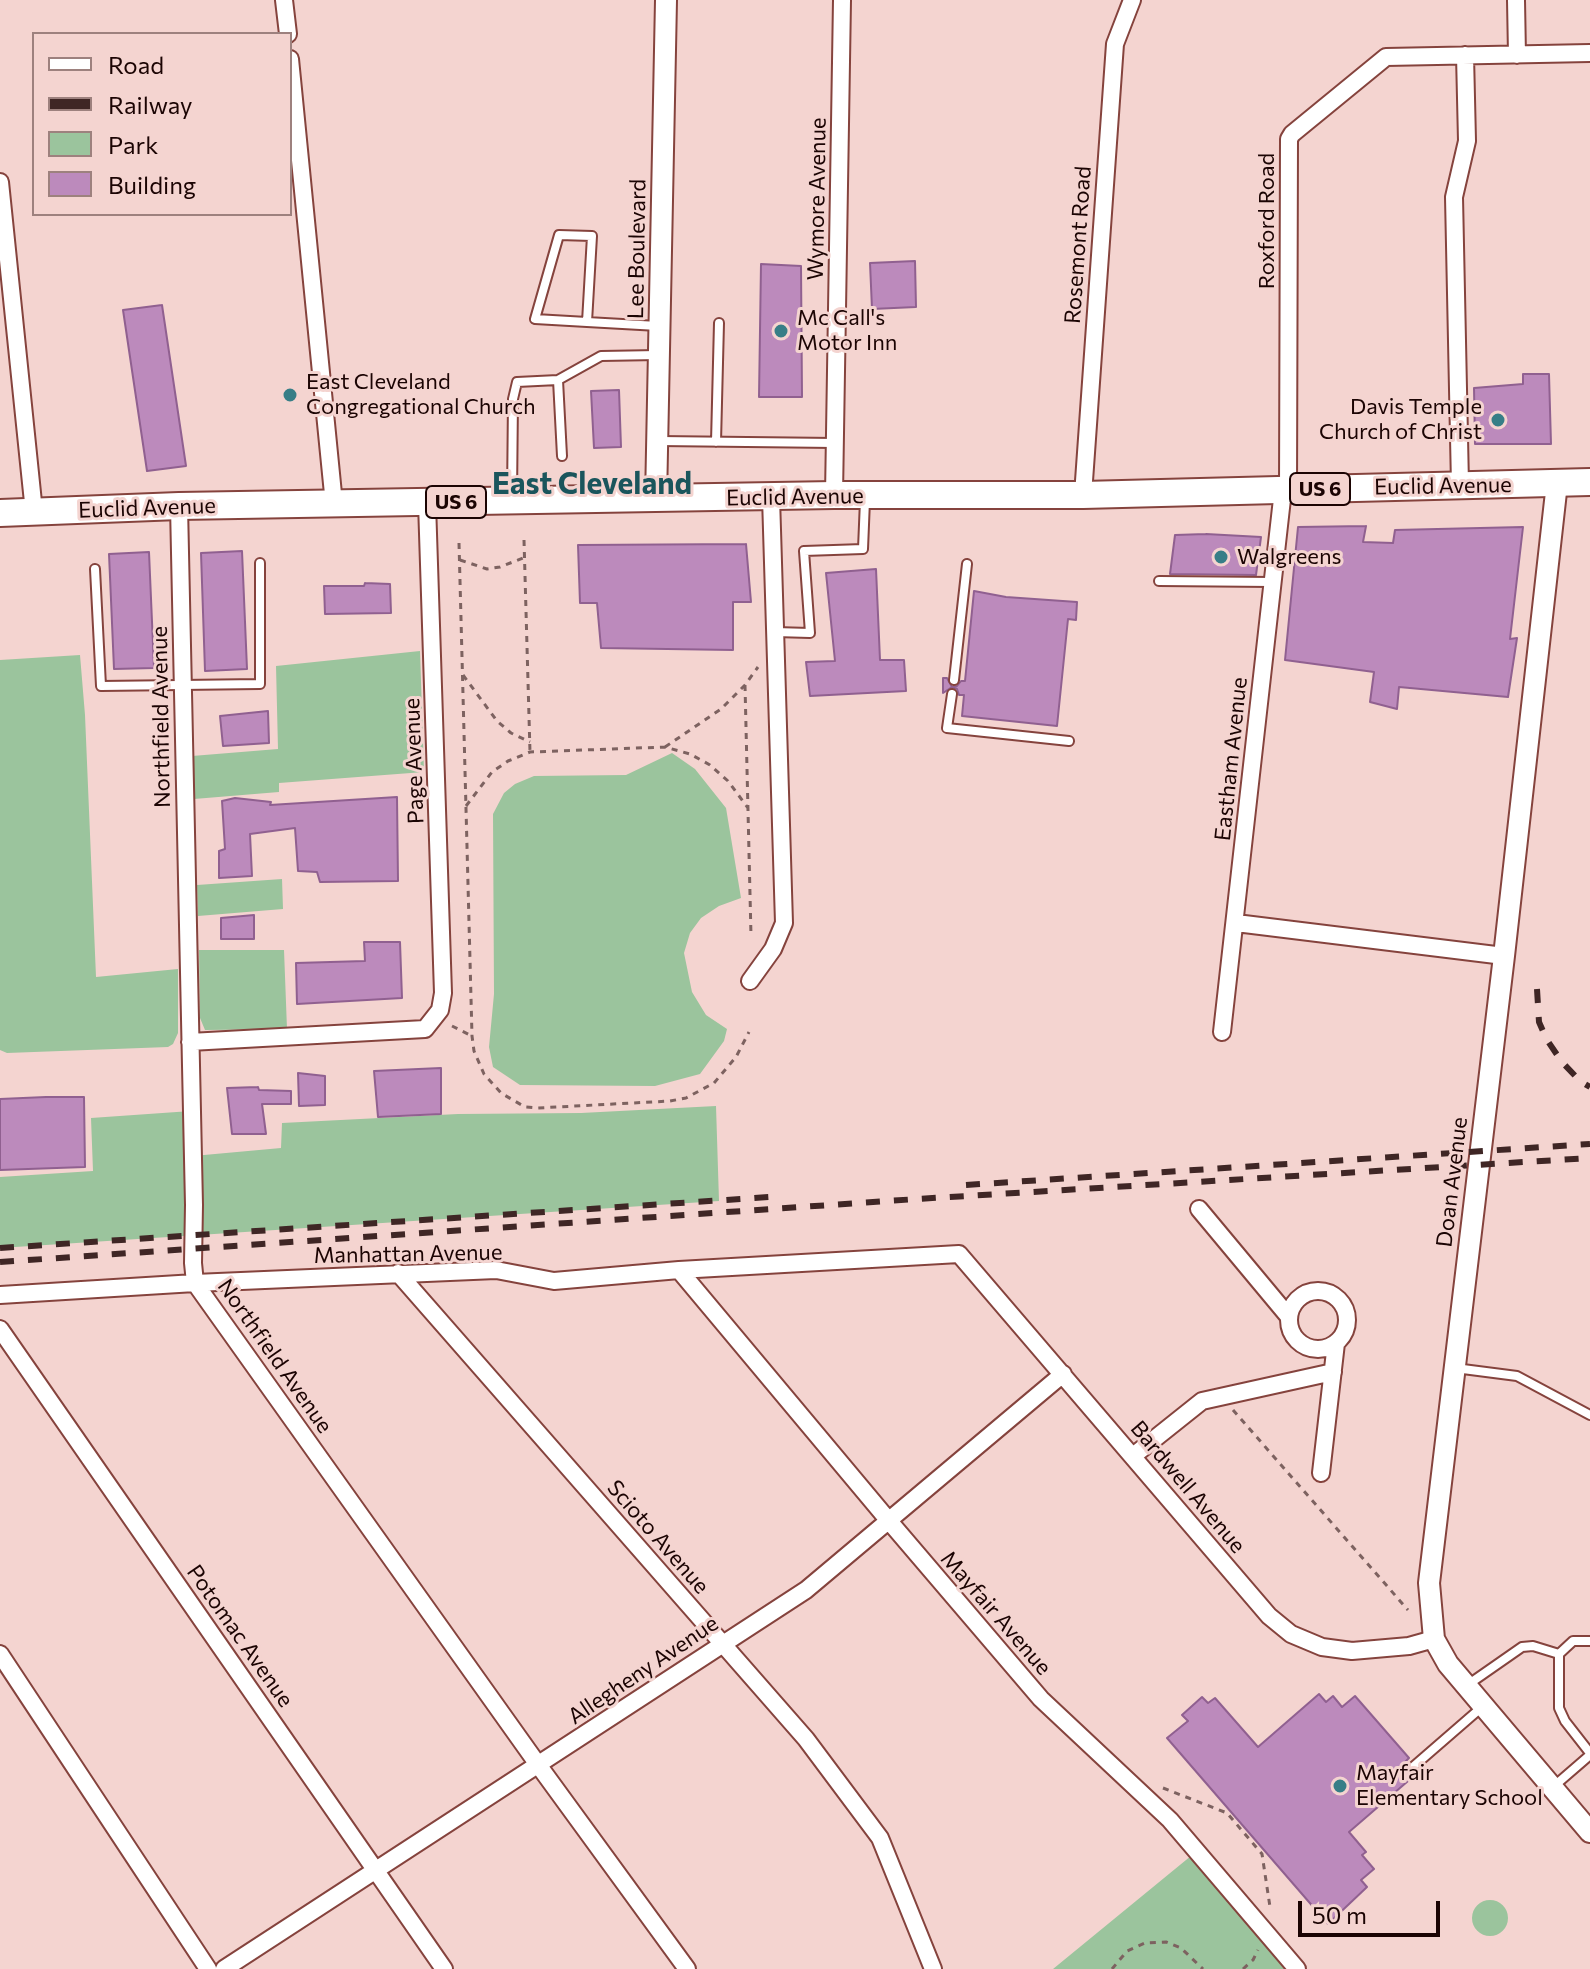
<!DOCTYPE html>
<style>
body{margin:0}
#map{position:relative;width:1590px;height:1969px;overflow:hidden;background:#f4d4d0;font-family:Commissioner,sans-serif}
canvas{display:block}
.legend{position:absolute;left:32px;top:32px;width:260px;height:184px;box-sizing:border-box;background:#f4d4d0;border:2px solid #9d817e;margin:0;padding:10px 14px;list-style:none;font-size:24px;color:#1b0403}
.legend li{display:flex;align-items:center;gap:16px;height:40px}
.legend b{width:40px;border:2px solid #9d817e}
.scale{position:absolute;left:1298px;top:1901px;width:142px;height:36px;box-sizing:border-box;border:4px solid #1b0403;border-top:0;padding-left:10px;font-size:24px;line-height:28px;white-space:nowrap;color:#1b0403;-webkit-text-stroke:6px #f4d4d0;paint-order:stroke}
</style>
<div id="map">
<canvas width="1590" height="1969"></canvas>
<ul class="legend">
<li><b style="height:10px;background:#fff"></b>Road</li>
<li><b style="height:10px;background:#3f2625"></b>Railway</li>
<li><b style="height:22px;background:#9bc49d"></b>Park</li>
<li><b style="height:22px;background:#bc8abc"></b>Building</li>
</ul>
<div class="scale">50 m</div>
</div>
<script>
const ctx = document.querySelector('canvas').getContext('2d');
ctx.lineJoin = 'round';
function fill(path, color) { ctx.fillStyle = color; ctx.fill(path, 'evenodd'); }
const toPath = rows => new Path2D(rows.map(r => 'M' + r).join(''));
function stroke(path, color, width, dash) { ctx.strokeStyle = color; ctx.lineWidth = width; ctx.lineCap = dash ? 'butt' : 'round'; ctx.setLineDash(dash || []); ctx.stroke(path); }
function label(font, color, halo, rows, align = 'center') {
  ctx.font = font + ' Commissioner,sans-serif'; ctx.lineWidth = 6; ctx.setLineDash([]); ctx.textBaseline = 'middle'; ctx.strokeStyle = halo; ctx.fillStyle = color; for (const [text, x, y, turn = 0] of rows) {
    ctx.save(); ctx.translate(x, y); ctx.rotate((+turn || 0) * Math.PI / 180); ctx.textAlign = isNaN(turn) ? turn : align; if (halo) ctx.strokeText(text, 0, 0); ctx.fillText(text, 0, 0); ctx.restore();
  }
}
fill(toPath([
 [420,651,424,772,279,783,279,792,194,799,192,756,278,749,276,666],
 [80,655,85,715,96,977,178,969,178,1033,173,1044,168,1047,7,1053,0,1050,0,660],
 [672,753,695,769,726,808,741,898,719,906,701,918,690,933,684,953,692,992,706,1015,727,1029,724,1041,700,1074,655,1086,520,1085,493,1067,489,1047,494,994,493,814,504,793,515,784,534,776,626,775],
 [282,879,283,909,198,916,197,885],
 [199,950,284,950,287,1029,205,1030,200,1018],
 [716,1106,719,1201,0,1248,0,1177,93,1171,91,1118,191,1111,193,1156,281,1148,282,1123,458,1114,581,1113],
 [1197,1851,1297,1969,1053,1969],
 '1472 1918a18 18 0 1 1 36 0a18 18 0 1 1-36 0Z'
]), '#9bc49d');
const building = toPath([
 [915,261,916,307,872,309,870,263,915,261],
 [761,264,801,266,802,397,759,397,761,264],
 [162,305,186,466,147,471,123,310,162,305],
 [1523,374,1549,374,1551,444,1475,444,1474,388,1523,384,1523,374],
 [619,390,621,447,594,448,591,391,619,390],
 [1366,526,1363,542,1393,543,1395,530,1523,527,1510,639,1517,638,1508,697,1399,687,1397,709,1370,702,1374,672,1285,660,1298,527,1366,526],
 [1206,534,1261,537,1256,575,1170,574,1175,535,1206,534],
 [746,544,751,602,733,602,733,650,601,648,597,603,580,603,578,545,746,544],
 [242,551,247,669,205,671,201,553,242,551],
 [149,552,154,668,114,669,109,554,149,552],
 [876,569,880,660,904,660,906,691,810,696,806,662,835,661,826,573,876,569],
 [365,583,390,584,391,613,325,614,324,586,364,586,365,583],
 [974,591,1006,597,1077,602,1076,620,1068,619,1057,726,962,716,964,695,959,695,957,689,952,687,943,693,943,678,947,678,952,687,957,686,961,681,965,681,974,591],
 [268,711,269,743,223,746,220,716,268,711],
 [397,797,398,881,320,882,317,872,298,871,295,828,250,834,252,876,219,878,219,851,225,849,222,801,235,798,271,802,270,805,397,797],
 [254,915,254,939,221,939,221,918,254,915],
 [364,942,400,942,402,998,297,1004,296,963,365,961,364,942],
 [441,1068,441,1114,378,1117,374,1071,441,1068],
 [298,1073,325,1076,325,1105,299,1106,298,1073],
 [258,1087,259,1090,291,1091,291,1104,262,1104,266,1134,232,1134,227,1088,258,1087],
 [46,1097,84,1097,85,1167,0,1170,0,1099,46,1097],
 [1319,1694,1326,1702,1333,1696,1342,1707,1355,1696,1409,1758,1404,1763,1415,1775,1349,1832,1366,1852,1362,1855,1374,1869,1361,1880,1367,1887,1328,1924,1167,1738,1188,1721,1182,1715,1202,1697,1208,1703,1215,1698,1258,1747,1319,1694]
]);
fill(building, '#bc8abc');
stroke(building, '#906090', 2);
const service = toPath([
 [587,322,592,236,559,235,535,319,587,322,658,326],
 [558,380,562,456],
 [659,441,835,443],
 [716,442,719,323],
 [512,497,513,399,517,382,558,380,601,356,658,355],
 [95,569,101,686,260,684,260,563],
 [1159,581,1272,582],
 [775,632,810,633,804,551,863,549,865,500],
 [954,680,967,564],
 [952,694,947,728,1069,741],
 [1455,1368,1517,1376,1590,1415],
 [1590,1641,1573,1641,1559,1654,1559,1708,1565,1721,1590,1753],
 [1466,1686,1522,1647,1533,1646,1559,1654],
 [1414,1766,1482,1707],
 [1553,1787,1590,1755]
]);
const minor = toPath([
 [284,0,288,34],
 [1516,0,1517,55],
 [290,59,334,504],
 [0,182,34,512],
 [1460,485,1454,197,1467,141,1465,55],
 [1288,490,1289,139,1292,134,1386,57,1590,53],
 [834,495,842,0],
 [1083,495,1115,44,1132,0],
 [179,506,194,1205,193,1263,195,1283,539,1766,687,1969],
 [1236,923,1504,956],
 [750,981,773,949,784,923,771,497],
 [1222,1032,1283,490],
 [190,1042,425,1029,440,1010,443,993,427,503],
 [1199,1209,1289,1317],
 [679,1270,889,1521,1041,1699,1170,1820,1297,1969],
 [398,1273,806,1739,880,1838,933,1969],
 '1289 1320a29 29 0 1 1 58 0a29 29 0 1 1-58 0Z',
 [0,1295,195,1283,496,1270,554,1281,679,1270,959,1254,1269,1616,1291,1634,1322,1647,1352,1651,1409,1646,1434,1639],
 [0,1329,444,1969],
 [1133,1456,1202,1401,1333,1372],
 [1321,1473,1336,1343],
 [0,1654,208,1969],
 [224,1969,806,1590,1063,1374]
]);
const tertiary = toPath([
 [1557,483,1504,956,1429,1583,1434,1639,1448,1664,1590,1832],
 [656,500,666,0]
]);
const primary = toPath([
 [0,513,179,506,834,495,1083,495,1590,482]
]);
stroke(service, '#85433d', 12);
stroke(minor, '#85433d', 20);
stroke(tertiary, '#85433d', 24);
stroke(primary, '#85433d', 30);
stroke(toPath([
 [524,540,530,752],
 [459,543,472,1036,474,1051,484,1074,501,1093,525,1107,538,1108,670,1101,686,1098,714,1083,736,1057,749,1032],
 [460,560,487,569,500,567,523,558],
 [463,675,497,721,511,733,530,742],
 [745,685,751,936],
 [665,747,721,709,745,685,758,667],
 [466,806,492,772,508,761,530,752,665,747,690,754,710,765,728,781,748,808],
 [452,1026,472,1036],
 [1233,1410,1408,1610],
 [1163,1788,1227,1813,1262,1854,1270,1907],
 [1112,1969,1127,1951,1145,1943,1166,1942,1181,1948,1203,1969],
 [1243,1969,1253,1960,1258,1950]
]), '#7d6260', 3, [6, 6]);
stroke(service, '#fff', 8);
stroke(minor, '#fff', 16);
stroke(tertiary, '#fff', 20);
stroke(primary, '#fff', 26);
stroke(toPath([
 [1537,989,1539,1022,1547,1040,1562,1062,1580,1081,1590,1087],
 [966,1185,1590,1144],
 [0,1248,770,1197],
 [0,1262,917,1199,1590,1158]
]), '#3f2625', 6, [14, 14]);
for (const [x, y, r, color] of [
 [781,331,8,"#377e87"],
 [290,395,8,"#377e87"],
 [1498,420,8,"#377e87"],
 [1221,557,8,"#377e87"],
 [1340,1786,8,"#377e87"]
]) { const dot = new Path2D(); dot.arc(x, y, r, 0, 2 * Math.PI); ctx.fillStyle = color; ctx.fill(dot); stroke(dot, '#f4d4d0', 3); }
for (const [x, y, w] of [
 [1320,489,60],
 [456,502,60]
]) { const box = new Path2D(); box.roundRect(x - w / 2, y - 16, w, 32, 6); ctx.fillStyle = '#f4d4d0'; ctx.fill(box); stroke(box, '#1b0403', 2); }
label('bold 20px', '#1b0403', null, [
 ["US 6",1320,489],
 ["US 6",456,502]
]);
label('22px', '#1b0403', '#f4d4d0', [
 ["Wymore Avenue",817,199,-89],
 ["Roxford Road",1267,221,-90],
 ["Rosemont Road",1078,245,-86],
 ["Lee Boulevard",637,249,-89],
 ["Euclid Avenue",1443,486,-1],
 ["Euclid Avenue",795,497,-1],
 ["Euclid Avenue",147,508,-2],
 ["Northfield Avenue",161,717,-91],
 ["Eastham Avenue",1231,759,-84],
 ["Page Avenue",414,761,-92],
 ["Doan Avenue",1452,1182,-83],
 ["Manhattan Avenue",408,1254,-1],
 ["Northfield Avenue",275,1356,55],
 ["Bardwell Avenue",1188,1487,50],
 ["Scioto Avenue",658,1537,49],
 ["Mayfair Avenue",996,1613,49],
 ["Potomac Avenue",240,1636,55],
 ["Allegheny Avenue",643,1670,-34]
]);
label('22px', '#1b0403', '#f4d4d0', [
 ["Mc Call's",797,318],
 ["Motor Inn",797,343],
 ["East Cleveland",306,382],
 ["Congregational Church",306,407],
 ["Davis Temple",1482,407,"right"],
 ["Church of Christ",1482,432,"right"],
 ["Walgreens",1237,557],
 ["Mayfair",1356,1773],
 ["Elementary School",1356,1798]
], 'left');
label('bold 30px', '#1a555c', '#f4d4d0', [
 ["East Cleveland",592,484]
]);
</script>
